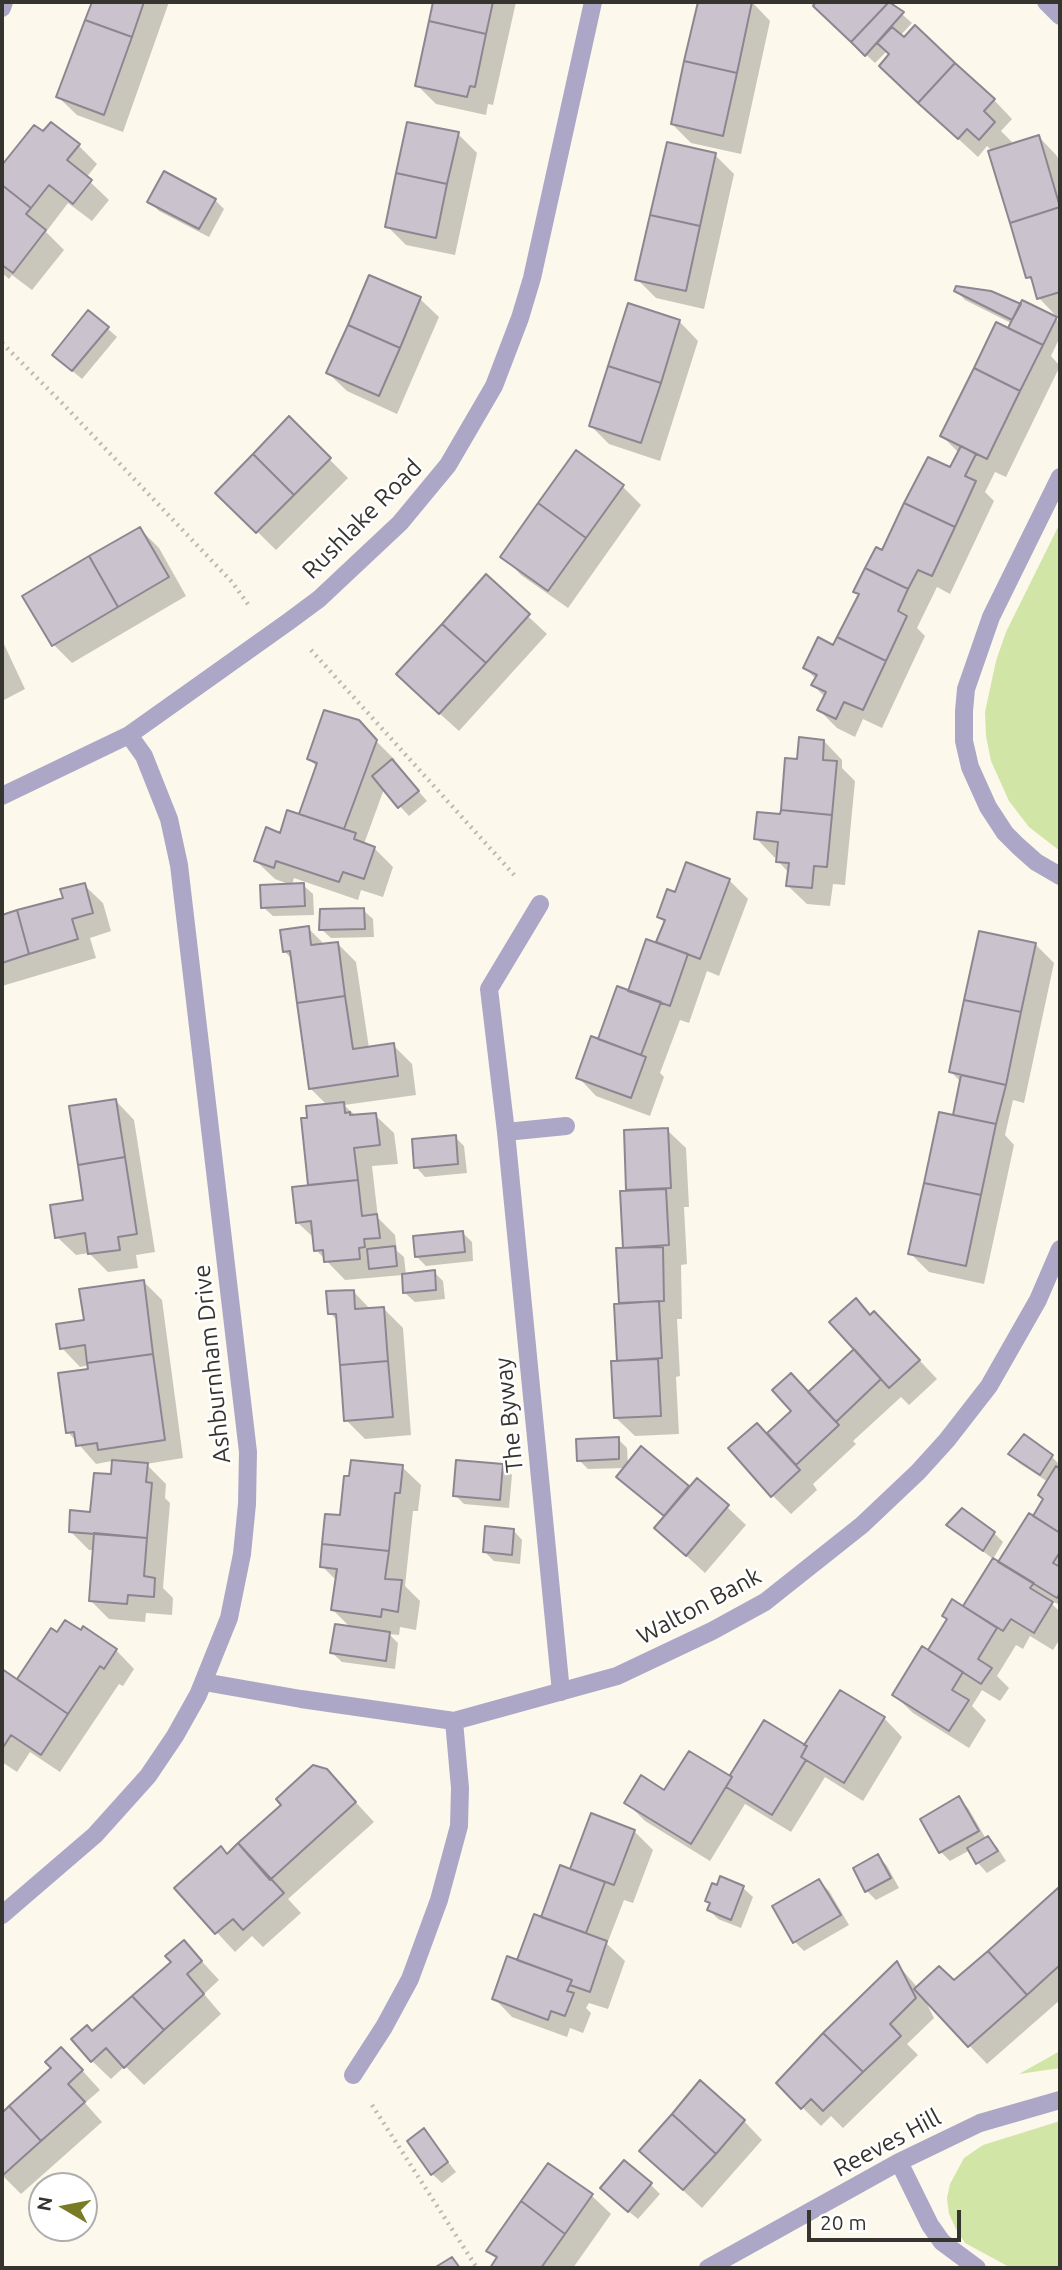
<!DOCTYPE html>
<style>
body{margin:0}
#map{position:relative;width:1062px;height:2270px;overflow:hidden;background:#fcf8ec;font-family:Ubuntu,sans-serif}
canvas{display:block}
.frame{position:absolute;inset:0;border:4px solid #35342f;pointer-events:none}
.north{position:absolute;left:28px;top:2172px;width:70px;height:70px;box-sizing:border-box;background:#fff;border:2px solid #aeaeac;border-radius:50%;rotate:280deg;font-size:19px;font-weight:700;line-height:28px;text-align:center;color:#35342f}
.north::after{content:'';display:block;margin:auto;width:24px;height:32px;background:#7a7c25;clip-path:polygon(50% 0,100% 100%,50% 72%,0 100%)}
.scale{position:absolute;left:807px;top:2210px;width:154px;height:32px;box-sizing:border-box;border:4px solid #35342f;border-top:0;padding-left:9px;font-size:21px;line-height:24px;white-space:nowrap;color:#35342f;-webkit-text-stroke:5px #fff;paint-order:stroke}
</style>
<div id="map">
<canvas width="1062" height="2270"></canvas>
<div class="frame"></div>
<div class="north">N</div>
<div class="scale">20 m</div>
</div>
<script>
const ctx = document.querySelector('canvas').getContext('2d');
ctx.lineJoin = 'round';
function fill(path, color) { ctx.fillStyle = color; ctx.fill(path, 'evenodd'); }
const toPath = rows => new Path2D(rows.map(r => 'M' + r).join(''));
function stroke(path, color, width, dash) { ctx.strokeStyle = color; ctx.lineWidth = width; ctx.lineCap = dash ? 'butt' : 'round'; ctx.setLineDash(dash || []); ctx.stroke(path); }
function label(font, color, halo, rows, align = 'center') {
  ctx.font = font + ' Ubuntu,sans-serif'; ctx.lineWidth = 5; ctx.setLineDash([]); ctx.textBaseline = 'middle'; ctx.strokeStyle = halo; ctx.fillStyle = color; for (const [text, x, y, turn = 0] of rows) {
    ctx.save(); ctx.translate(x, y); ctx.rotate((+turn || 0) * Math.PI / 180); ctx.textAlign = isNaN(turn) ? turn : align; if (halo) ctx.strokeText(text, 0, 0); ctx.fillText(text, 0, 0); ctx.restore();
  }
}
fill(toPath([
 [1060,523,1060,851,1029,827,1009,801,991,761,986,736,985,712,996,661,1006,632],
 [1060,2051,1060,2068,1019,2074],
 [1060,2121,1060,2268,1011,2268,965,2243,956,2229,949,2214,947,2198,950,2184,964,2158,983,2145]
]), '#d1e5a7');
fill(toPath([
 [93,2,169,2,123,132,77,115,58,97],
 [435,2,516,2,493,105,488,104,486,115,436,104,417,85],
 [700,2,752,2,770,21,741,154,691,143,672,124],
 [809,2,888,2,912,23,900,36,994,100,1012,119,1001,131,1012,142,1008,146,1039,137,1057,156,1060,165,1060,316,1057,317,1039,298,1035,284,1028,277,992,151,987,146,978,157,900,85,891,55,887,51,875,63],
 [34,127,43,134,79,146,97,164,86,178,109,200,92,221,68,203,46,232,64,250,32,290,12,275,9,279,2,273,2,168],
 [458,134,477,153,455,255,406,245,387,226],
 [715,155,734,174,704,309,656,298,637,279],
 [215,200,224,209,209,237,159,211,149,201],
 [370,278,420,299,439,317,397,414,347,391,328,373],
 [956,290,1056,319,1060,323,1060,337,1051,356,1060,366,1006,477,995,472,985,492,994,501,950,594,937,587,917,628,925,636,882,728,863,719,855,737,837,728,819,710,825,697,813,685,816,679,805,668,834,647,860,596,855,591,883,552,951,469,959,453,942,436,1016,334,1013,324,965,300],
 [629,306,680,322,698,341,660,461,609,444,591,426],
 [107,328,117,337,82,379,64,364],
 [289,419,348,478,276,550,218,493],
 [622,486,641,505,568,608,521,575,503,556],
 [140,529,159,548,186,596,72,663,54,645],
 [486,577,547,634,459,731,417,693],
 [2,640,25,689,2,701],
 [373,738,395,760,394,763,427,801,409,816,384,789,364,844,374,848,393,867,383,897,361,890,358,900,294,878,292,885,303,885,313,894,314,915,273,916,263,907,291,885,275,879,256,861,300,816,317,767,309,759],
 [824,741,842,760,842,768,855,781,845,885,833,884,830,906,807,904,788,886,789,873,778,861,778,858,774,857,756,838,781,816,798,761],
 [729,880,748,899,719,976,707,971,689,1023,680,1020,660,1073,664,1077,650,1116,596,1096,578,1077,657,944,665,923,659,917,676,894],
 [84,885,103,903,111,931,90,938,96,958,2,986,2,917,65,899],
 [363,910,373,919,374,937,331,938,321,929],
 [308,928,325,945,338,944,356,962,369,1048,393,1045,412,1064,416,1095,344,1105,356,1116,375,1115,394,1133,398,1164,372,1166,378,1218,395,1235,397,1251,404,1257,406,1275,434,1272,443,1281,445,1299,415,1302,405,1293,403,1275,345,1280,316,1250,315,1239,297,1222,310,1187,303,1120,309,1119,327,1105,310,1088,293,960,285,952],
 [1035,944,1054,963,1024,1103,1013,1100,1005,1135,1014,1145,984,1284,929,1272,910,1253,955,1117,962,1083,951,1072],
 [116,1101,134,1120,155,1252,136,1255,138,1268,108,1272,89,1253,76,1255,57,1237,85,1201],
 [667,1130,686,1148,689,1207,684,1207,687,1264,681,1265,682,1319,677,1319,680,1376,676,1377,679,1434,635,1436,616,1418,620,1305,618,1250,625,1249,628,1192,626,1132],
 [455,1137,464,1146,467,1173,425,1177,416,1167],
 [463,1233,472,1242,473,1261,426,1266,417,1257],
 [143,1281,162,1300,183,1458,146,1464,166,1484,165,1498,170,1503,163,1588,173,1598,172,1615,146,1613,145,1622,109,1619,90,1600,95,1550,89,1550,70,1531,92,1514,113,1476,112,1461,96,1464,68,1432,90,1370,89,1365,80,1367,62,1348,86,1321],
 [353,1291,371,1310,384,1309,403,1328,411,1435,365,1439,346,1420,339,1322,330,1313],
 [856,1301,871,1316,893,1332,937,1379,909,1405,901,1397,853,1441,856,1444,813,1484,817,1490,791,1514,772,1495,767,1435,856,1349],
 [618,1439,627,1448,628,1465,641,1449,689,1489,727,1507,746,1525,705,1573,656,1528,665,1518,618,1476,625,1468,588,1469,579,1460],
 [1010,1454,1052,1457,1060,1465,1058,1470,1060,1471,1060,1605,1047,1599,1060,1612,1060,1639,1053,1650,1030,1636,1023,1649,1016,1645,997,1676,1009,1688,1000,1701,982,1690,972,1706,986,1720,969,1748,913,1713,894,1695,963,1608,993,1560,999,1564,1045,1500,1048,1482,1019,1463],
 [502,1466,512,1475,509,1508,464,1504,455,1495],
 [402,1467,421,1485,418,1511,413,1511,405,1586,420,1601,416,1630,400,1627,399,1635,389,1634,398,1643,395,1669,342,1662,332,1653,351,1628,333,1610,337,1581,322,1566,342,1517],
 [949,1525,994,1533,1003,1542,993,1559],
 [513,1530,522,1540,520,1564,494,1561,485,1552],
 [51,1631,116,1650,134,1669,123,1686,119,1684,60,1772,30,1752,17,1772,2,1762,2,1671,17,1682],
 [884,1718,902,1737,863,1801,825,1777,791,1832,745,1804,710,1861,645,1821,626,1802,730,1777,765,1722,805,1747],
 [326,1770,374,1822,288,1899,301,1913,263,1947,252,1936,235,1952,176,1888,228,1855],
 [958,1798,968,1808,986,1839,988,1838,997,1847,1006,1861,987,1873,978,1863,970,1850,950,1861,941,1852],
 [634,1831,653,1850,633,1903,624,1900,607,1944,625,1961,608,2009,589,2003,586,2008,591,2013,583,2033,570,2028,567,2037,512,2017,494,1998,571,1871],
 [878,1856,887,1866,899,1888,876,1900,867,1891],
 [819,1881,829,1891,849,1925,804,1951,795,1942],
 [743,1888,753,1897,741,1928,718,1919,709,1910,711,1905,707,1900],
 [1058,1891,1060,1893,1060,2000,987,2064,924,1998,934,2018,907,2044,918,2055,843,2128,831,2116,821,2126,778,2083,897,1964,918,1988,954,1982],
 [184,1942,219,1980,204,1994,221,2014,144,2085,125,2066,111,2079,92,2061,92,2033,173,1962],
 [80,2068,100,2090,85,2103,102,2122,21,2194,2,2175,2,2115,53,2069],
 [744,2121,762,2140,702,2208,660,2169],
 [424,2131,456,2172,442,2183,432,2174],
 [548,2166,592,2196,611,2214,573,2268,492,2268,498,2259,489,2250],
 [651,2185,660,2194,638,2219,611,2197]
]), '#0003');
const building = toPath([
 [92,2,144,2,132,37,85,20,92,2],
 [433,2,493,2,486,34,429,21,433,2],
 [698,2,752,2,737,73,684,61,698,2],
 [816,2,889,2,851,42,813,6,816,2],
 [889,2,904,12,865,56,851,42,889,2],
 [85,20,132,37,104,115,56,97,85,20],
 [429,21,486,34,475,87,470,86,467,97,415,86,429,21],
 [915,25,955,63,918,103,879,66,889,54,877,43,892,27,904,37,915,25],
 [684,61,737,73,723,136,671,124,684,61],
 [955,63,995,99,984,111,995,122,979,140,967,129,958,139,918,103,955,63],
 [51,122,80,144,67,160,92,180,73,204,49,185,31,208,2,185,2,165,34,125,43,131,51,122],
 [407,122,459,132,447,184,396,173,407,122],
 [1039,135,1060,207,1010,223,988,151,1039,135],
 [667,142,716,153,700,226,650,215,667,142],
 [164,171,216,199,199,229,147,202,164,171],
 [396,173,447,184,436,238,385,227,396,173],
 [2,185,31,208,26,214,46,230,13,273,2,265,2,185],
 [1060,207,1060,292,1037,299,1031,277,1026,278,1010,223,1060,207],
 [650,215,700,226,686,291,635,280,650,215],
 [369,275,421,297,400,348,348,325,369,275],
 [956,286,991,291,1021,304,1012,320,954,291,956,286],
 [1022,300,1057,317,1043,345,1008,328,1022,300],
 [628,303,680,320,661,383,608,366,628,303],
 [88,310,109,327,72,371,52,355,88,310],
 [996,322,1043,345,1020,391,974,368,996,322],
 [348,325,400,348,379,396,326,373,348,325],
 [608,366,661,383,641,443,589,426,608,366],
 [974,368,1020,391,987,459,940,436,974,368],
 [289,416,331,458,294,495,253,454,289,416],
 [961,446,976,454,965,476,976,481,955,527,904,503,928,457,950,467,961,446],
 [576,450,624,485,586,538,538,503,576,450],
 [253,454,294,495,256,533,215,493,253,454],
 [538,503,586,538,548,591,500,557,538,503],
 [904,503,955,527,932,576,918,570,908,589,865,568,876,547,882,550,904,503],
 [140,527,169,577,118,607,89,556,140,527],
 [89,556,118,607,52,646,22,596,89,556],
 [865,568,908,589,898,611,907,616,886,661,837,637,859,594,853,592,865,568],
 [486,574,530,614,486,663,442,624,486,574],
 [442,624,486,663,439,714,396,674,442,624],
 [818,637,833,645,837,637,886,661,863,710,844,702,836,719,817,710,826,692,811,685,817,675,803,668,818,637],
 [324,710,359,720,377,740,344,829,299,814,317,763,307,759,324,710],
 [799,737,824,740,823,760,837,761,832,815,781,810,785,758,797,759,799,737],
 [392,759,419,791,398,808,372,776,392,759],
 [287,810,356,833,354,839,375,847,364,879,343,872,339,882,276,861,274,868,254,861,266,827,280,833,287,810],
 [781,810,832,815,827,867,814,866,812,888,786,886,789,863,776,862,778,842,754,839,757,812,780,814,781,810],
 [686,862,730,879,700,959,656,942,665,920,657,917,667,889,675,892,686,862],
 [85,883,93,913,72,919,78,939,29,954,17,910,63,898,60,889,85,883],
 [304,883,305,906,261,908,260,885,304,883],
 [364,908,365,929,319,930,320,909,364,908],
 [17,910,29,954,2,963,2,915,17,910],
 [309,926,311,945,338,942,345,996,297,1003,290,951,283,952,280,930,309,926],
 [979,931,1036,943,1021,1012,964,1000,979,931],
 [646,939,688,954,670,1006,628,991,646,939],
 [617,986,661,1002,641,1055,598,1039,617,986],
 [345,996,353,1049,394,1043,398,1076,309,1089,297,1003,345,996],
 [964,1000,1021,1012,1006,1085,949,1072,964,1000],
 [591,1036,646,1057,631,1098,576,1078,591,1036],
 [961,1075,1006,1085,996,1124,953,1115,961,1075],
 [116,1099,125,1157,78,1165,69,1106,116,1099],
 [344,1102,345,1113,350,1112,350,1115,376,1113,380,1145,354,1148,358,1180,308,1185,301,1118,307,1118,306,1106,344,1102],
 [939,1112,996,1124,981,1195,924,1183,939,1112],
 [668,1128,671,1188,626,1190,624,1130,668,1128],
 [456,1135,458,1164,414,1168,412,1139,456,1135],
 [125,1157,137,1234,118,1237,120,1250,88,1254,85,1233,55,1238,50,1205,83,1200,78,1165,125,1157],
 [358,1180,362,1216,377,1214,380,1238,364,1239,365,1247,359,1248,360,1259,324,1262,323,1250,314,1251,311,1221,296,1223,292,1187,358,1180],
 [924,1183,981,1195,966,1266,908,1254,924,1183],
 [666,1189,669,1245,623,1248,620,1191,666,1189],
 [463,1231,465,1252,415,1257,413,1236,463,1231],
 [395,1246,397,1266,369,1269,367,1249,395,1246],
 [663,1247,664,1301,619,1303,616,1248,663,1247],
 [435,1270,436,1290,403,1293,402,1274,435,1270],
 [144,1280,153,1354,87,1363,85,1345,60,1349,56,1324,84,1320,79,1289,144,1280],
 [354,1290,355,1309,384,1307,388,1361,340,1365,336,1314,328,1314,326,1291,354,1290],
 [856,1298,870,1315,874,1311,920,1360,889,1388,829,1322,856,1298],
 [659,1301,662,1358,617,1361,614,1304,659,1301],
 [854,1349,881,1379,836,1422,808,1392,854,1349],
 [153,1354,165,1440,98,1450,97,1443,76,1446,74,1432,66,1433,58,1373,88,1369,87,1363,153,1354],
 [658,1359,661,1416,614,1418,611,1361,658,1359],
 [388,1361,393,1417,344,1421,340,1365,388,1361],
 [791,1373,839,1425,796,1465,767,1433,791,1411,772,1390,791,1373],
 [757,1423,800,1470,771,1497,728,1448,757,1423],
 [1024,1434,1053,1455,1040,1475,1008,1454,1024,1434],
 [619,1437,619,1459,577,1461,576,1439,619,1437],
 [641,1446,689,1486,664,1516,616,1477,641,1446],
 [112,1460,148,1463,146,1482,152,1483,147,1538,69,1532,70,1510,90,1512,94,1473,111,1474,112,1460],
 [351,1460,403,1465,400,1493,395,1493,389,1551,322,1544,325,1514,340,1515,344,1476,349,1476,351,1460],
 [456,1460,503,1464,500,1500,453,1496,456,1460],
 [1056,1466,1060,1469,1060,1533,1033,1516,1043,1499,1038,1495,1056,1466],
 [697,1478,729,1505,686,1556,654,1528,697,1478],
 [962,1508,995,1532,983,1551,946,1525,962,1508],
 [1029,1513,1060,1533,1060,1552,1053,1563,1060,1567,1060,1593,1057,1598,998,1562,1029,1513],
 [485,1526,514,1529,512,1555,483,1552,485,1526],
 [94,1533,147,1538,144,1576,155,1578,154,1597,128,1595,127,1604,89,1601,94,1533],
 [322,1544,389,1551,385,1579,402,1580,398,1612,382,1609,381,1617,331,1610,337,1569,320,1567,322,1544],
 [993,1558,1034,1583,1030,1588,1053,1602,1034,1633,1011,1619,1003,1631,963,1606,993,1558],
 [952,1599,997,1628,978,1659,992,1668,981,1684,928,1650,947,1619,942,1616,952,1599],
 [65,1620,81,1630,83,1626,117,1649,104,1669,100,1666,68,1714,17,1679,51,1628,57,1632,65,1620],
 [335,1624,390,1632,386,1661,330,1653,335,1624],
 [922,1646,963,1672,952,1690,969,1700,949,1731,892,1695,922,1646],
 [2,1669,68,1714,41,1755,11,1735,2,1749,2,1669],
 [840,1690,885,1717,844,1783,801,1757,807,1746,804,1745,840,1690],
 [764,1720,807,1746,801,1757,806,1760,772,1815,726,1787,732,1777,730,1775,764,1720],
 [689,1751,732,1777,691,1844,624,1803,641,1775,664,1790,689,1751],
 [313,1765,327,1769,356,1802,270,1880,238,1843,281,1805,276,1799,313,1765],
 [959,1796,979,1831,939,1853,920,1819,959,1796],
 [591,1813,635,1830,614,1885,570,1869,591,1813],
 [988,1836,998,1851,976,1864,967,1848,988,1836],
 [238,1843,284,1893,243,1930,233,1919,215,1934,174,1888,221,1846,227,1854,238,1843],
 [878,1854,891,1878,865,1892,853,1868,878,1854],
 [560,1865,605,1882,586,1933,541,1917,560,1865],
 [720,1876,744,1886,731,1920,707,1910,710,1903,705,1901,712,1883,717,1885,720,1876],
 [819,1879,841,1915,793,1943,772,1906,819,1879],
 [1058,1888,1060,1891,1060,1965,1027,1995,988,1951,1058,1888],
 [534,1914,607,1941,590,1992,570,1985,572,1980,517,1960,534,1914],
 [184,1940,202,1961,187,1974,204,1994,164,2030,132,1996,171,1962,165,1956,184,1940],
 [988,1951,1027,1995,968,2047,914,1989,939,1966,954,1980,988,1951],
 [507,1956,572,1980,567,1991,574,1993,565,2016,551,2011,548,2020,492,1999,507,1956],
 [897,1961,916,1998,890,2024,901,2036,863,2072,823,2033,897,1961],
 [132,1996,164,2030,124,2068,106,2048,91,2062,71,2039,87,2025,92,2031,132,1996],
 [823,2033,863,2072,823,2111,811,2099,801,2109,776,2083,823,2033],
 [61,2047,83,2070,68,2084,85,2102,41,2141,9,2106,51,2068,45,2062,61,2047],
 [700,2080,745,2120,716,2154,672,2114,700,2080],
 [9,2106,41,2141,2,2176,2,2113,9,2106],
 [672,2114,716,2154,683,2190,639,2151,672,2114],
 [424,2128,448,2162,431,2175,407,2141,424,2128],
 [624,2160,652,2183,628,2212,600,2188,624,2160],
 [548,2163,593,2194,565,2234,521,2201,548,2163],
 [521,2201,565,2234,541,2268,490,2268,497,2257,486,2251,521,2201],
 [452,2257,460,2268,434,2268,452,2257]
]);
fill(building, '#cac3ce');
stroke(building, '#8d8690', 2);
stroke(toPath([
 [2,343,62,403,232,582,250,607],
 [311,650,516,877],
 [372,2105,477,2268]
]), '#bdbab1', 4.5, [2, 5]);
stroke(toPath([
 [1046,2,1060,16],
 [2,8,4,2],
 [1060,477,991,617,966,689,964,711,964,741,970,767,988,807,1005,833,1018,846,1036,862,1060,876],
 [2,796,129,735,288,622,319,599,400,523,448,465,494,386,520,318,532,278,593,2],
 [540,904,489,989,506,1132,561,1692],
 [506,1132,566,1126],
 [204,1682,301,1699,454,1721,617,1676,712,1631,765,1602,862,1525,918,1472,947,1440,989,1386,1038,1300,1060,1249],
 [2,1915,95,1835,148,1776,175,1736,198,1695,229,1618,242,1554,247,1504,248,1452,179,865,169,819,144,756,129,735],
 [353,2075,384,2027,410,1979,439,1900,459,1826,460,1788,454,1721],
 [899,2162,930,2225,942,2242,977,2268],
 [708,2268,899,2162,980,2123,1060,2100]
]), '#aca7c7', 18);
label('24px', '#35342f', '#fff', [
 ["Rushlake Road",362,519,-45],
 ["Ashburnham Drive",212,1364,-96],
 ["The Byway",509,1415,-96],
 ["Walton Bank",699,1606,-28],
 ["Reeves Hill",887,2143,-28]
]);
</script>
